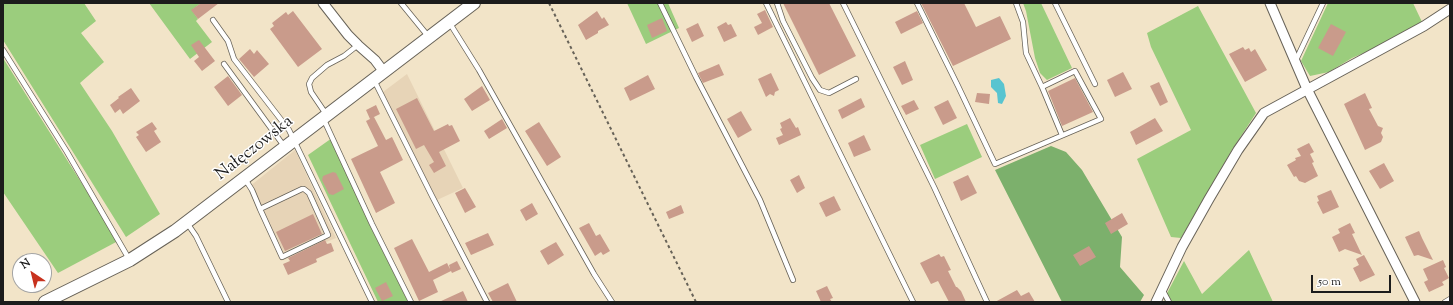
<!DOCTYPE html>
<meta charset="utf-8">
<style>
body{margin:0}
#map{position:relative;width:1453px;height:305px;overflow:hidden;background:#f2e4c8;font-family:"Sorts Mill Goudy",serif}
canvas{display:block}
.frame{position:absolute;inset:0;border:4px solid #1c1c1c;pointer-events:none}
.north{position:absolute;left:12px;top:253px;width:40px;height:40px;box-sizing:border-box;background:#fff;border:1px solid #a4a4a4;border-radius:50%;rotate:325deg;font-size:11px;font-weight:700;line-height:16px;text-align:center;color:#1c1c1c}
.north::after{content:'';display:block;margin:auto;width:14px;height:18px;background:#c8321e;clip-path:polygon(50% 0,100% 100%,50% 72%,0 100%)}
.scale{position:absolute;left:1311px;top:275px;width:80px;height:18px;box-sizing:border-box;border:2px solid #1c1c1c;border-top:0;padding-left:5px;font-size:12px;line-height:14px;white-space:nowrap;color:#1c1c1c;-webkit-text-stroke:3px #fff;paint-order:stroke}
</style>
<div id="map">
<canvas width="1453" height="305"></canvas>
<div class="frame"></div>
<div class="north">N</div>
<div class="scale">50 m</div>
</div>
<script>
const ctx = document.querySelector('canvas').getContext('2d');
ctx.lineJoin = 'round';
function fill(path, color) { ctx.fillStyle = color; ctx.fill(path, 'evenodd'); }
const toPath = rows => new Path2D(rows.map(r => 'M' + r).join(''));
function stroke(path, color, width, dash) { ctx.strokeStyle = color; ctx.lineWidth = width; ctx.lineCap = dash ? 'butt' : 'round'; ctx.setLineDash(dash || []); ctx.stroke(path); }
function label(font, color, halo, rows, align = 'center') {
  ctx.font = font + ' "Sorts Mill Goudy",serif'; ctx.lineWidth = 3; ctx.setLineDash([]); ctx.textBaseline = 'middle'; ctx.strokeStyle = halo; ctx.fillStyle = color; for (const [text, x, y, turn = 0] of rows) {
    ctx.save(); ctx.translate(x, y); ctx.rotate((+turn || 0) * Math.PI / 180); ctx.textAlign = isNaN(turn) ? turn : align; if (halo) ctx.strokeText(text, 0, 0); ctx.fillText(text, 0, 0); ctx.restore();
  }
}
fill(toPath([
 [407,74,463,188,437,200,383,92],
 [295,150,336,238,281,261,249,187]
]), '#e7d4b7');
fill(toPath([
 [3,3,84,3,96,21,81,33,104,62,80,83,112,131,160,214,126,237,3,40],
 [149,3,201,3,192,10,198,19,196,21,212,42,190,59],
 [627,3,668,3,679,28,646,44],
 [1023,3,1041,3,1072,68,1047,80,1040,73,1035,58,1026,11],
 [1328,3,1413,3,1423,24,1394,40,1352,58,1329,72,1310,76,1301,61],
 [1198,6,1256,113,1232,150,1181,238,1171,237,1137,159,1191,130,1151,47,1147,33],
 [3,58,118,241,58,273,3,192],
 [967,124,982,157,935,179,920,145],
 [332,138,412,302,378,302,308,155],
 [1249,250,1273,302,1165,302,1164,299,1184,261,1202,294]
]), '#9bcd7d');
fill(toPath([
 [1051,146,1066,152,1082,170,1122,237,1120,267,1144,295,1140,302,1062,302,995,170]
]), '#7cb06c');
fill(toPath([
 [999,78,1004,84,1006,96,1002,104,998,103,997,93,991,87,991,80]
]), '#58c4d0');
fill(toPath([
 [201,3,219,3,198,19,191,10],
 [783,3,829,3,856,56,819,75],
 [921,3,964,3,976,27,1000,16,1011,39,953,66],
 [765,10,773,27,758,35,754,27,762,23,757,14],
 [293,11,322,49,298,67,270,29,274,26,272,23,286,12,288,15],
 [597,11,602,19,604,17,609,25,598,31,598,33,586,40,578,25],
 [917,11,923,23,901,34,895,22],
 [662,18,667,31,652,38,647,25],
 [726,22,728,25,731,24,737,36,724,42,717,27],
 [698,23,704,36,692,42,686,29],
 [1331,24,1346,32,1333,56,1318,48],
 [199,40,215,61,202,71,194,61,199,57,191,45],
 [1243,47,1245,50,1249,48,1251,52,1255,49,1267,70,1245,82,1229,54],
 [250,49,254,54,257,50,269,64,254,77,239,59],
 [905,61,913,80,902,85,893,67],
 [719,64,724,75,703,83,698,73],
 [1123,72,1132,89,1115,97,1107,80],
 [771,73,779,90,775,92,774,96,770,94,766,97,758,79],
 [648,75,655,89,630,101,624,88],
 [228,76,242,95,228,106,214,87],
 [1075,78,1093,112,1062,126,1048,91],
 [1159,82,1168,102,1160,106,1150,86],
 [482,86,490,100,472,111,464,99],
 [131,88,140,101,123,114,120,109,115,113,110,105,119,98,118,97],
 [977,93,990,94,989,104,975,102],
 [1365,93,1372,108,1369,109,1378,126,1383,128,1381,133,1383,137,1381,142,1365,150,1344,104],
 [417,98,434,131,448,124,449,126,452,125,460,141,439,152,446,166,434,173,429,165,434,162,424,145,416,149,396,109],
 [861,98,865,107,842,119,838,110],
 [914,100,919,109,906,115,901,106],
 [948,100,957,118,943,125,934,107],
 [376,105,380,114,370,119,366,110],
 [741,111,752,130,738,138,727,119],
 [374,117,386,140,392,137,403,160,380,172,395,203,376,213,351,159,378,146,366,121],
 [790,118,796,128,798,127,801,135,779,145,776,138,783,135,780,129,782,128,780,123],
 [1155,118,1163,131,1136,145,1130,132],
 [502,119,507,128,489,139,484,131],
 [152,122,157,129,154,131,161,142,146,152,136,137,139,135,136,132],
 [539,122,561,157,547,166,525,131],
 [864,135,871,150,854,157,848,143],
 [1309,143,1314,152,1310,154,1314,162,1312,163,1318,176,1305,183,1299,181,1296,176,1294,177,1287,165,1296,160,1295,158,1301,156,1297,149],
 [1384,163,1394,181,1380,189,1369,171],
 [333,172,336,173,344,189,333,195,329,194,322,180,323,176],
 [799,175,805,188,797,193,790,180],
 [968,175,977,193,961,201,953,182],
 [465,188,476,207,465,213,455,193],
 [1331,190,1339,207,1323,214,1317,202,1319,201,1317,196],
 [834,196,841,210,826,217,819,203],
 [532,203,538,214,526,221,520,210],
 [681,205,684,213,669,219,666,212],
 [1122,213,1128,224,1111,234,1105,223],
 [313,214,322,234,285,251,276,232],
 [589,223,596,236,600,234,610,251,603,255,601,252,595,256,579,228],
 [1350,223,1355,233,1352,234,1362,255,1345,249,1339,252,1332,237,1340,233,1338,229],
 [1419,231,1422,238,1433,260,1418,255,1414,256,1405,237],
 [488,233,494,245,471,255,465,243],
 [412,239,429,272,447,263,450,269,449,265,457,261,461,269,452,273,451,271,433,280,438,292,419,301,394,248],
 [325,240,327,244,331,243,334,251,316,259,317,262,288,275,283,264,290,261,288,258],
 [556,242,564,255,548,265,540,251],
 [1089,246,1096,257,1080,266,1073,255],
 [939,254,941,257,944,256,951,270,948,271,956,287,957,287,961,291,966,302,949,302,938,281,931,284,920,263],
 [1364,255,1375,275,1360,282,1353,268,1359,265,1356,259],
 [1443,260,1446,267,1444,268,1449,278,1442,282,1444,285,1429,292,1424,282,1428,280,1423,269],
 [386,282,393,296,382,301,375,288],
 [508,283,517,302,493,302,488,293],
 [827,286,833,298,830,299,832,302,821,302,816,291],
 [1017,290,1021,296,1029,292,1035,302,995,302],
 [463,291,468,302,439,302]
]), '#c99b8b');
const lane = toPath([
 [401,3,428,36],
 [660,3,696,77,760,200,793,280],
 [766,3,913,302],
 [777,3,783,21,812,78,820,90,829,93,856,79],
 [843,3,934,187,987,302],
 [917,3,958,86,995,164,1101,119,1075,71,1042,87],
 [1016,3,1023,22,1026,53,1042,87,1062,135],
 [1055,3,1095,84],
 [213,20,228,41,234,59,289,130,372,302],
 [449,22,479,70,594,274,612,302],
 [3,50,67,152,129,259],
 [1296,60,1323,3],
 [224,64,284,146],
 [374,80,432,196,487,302],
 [326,114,311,92,309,84,312,78,327,65,344,56,358,45],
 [324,120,372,224,411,302],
 [245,179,252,190,260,209,282,257,328,235,309,193,304,189,302,189,260,209],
 [187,223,196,236,228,302],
 [1162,289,1169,302],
 [1445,302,1450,299]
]);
const street = toPath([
 [323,3,348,35,358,45,375,60,384,72],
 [1270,3,1307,89,1415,302],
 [1156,302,1182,247,1209,199,1238,150,1264,113,1424,26,1450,9]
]);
const secondary = toPath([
 [45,302,130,260,175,231,474,3]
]);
stroke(lane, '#676258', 6);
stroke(street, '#676258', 11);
stroke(secondary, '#676258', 14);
stroke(toPath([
 [549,3,696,302]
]), '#676258', 2, [3, 3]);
stroke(lane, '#fff', 4.5);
stroke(street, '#fff', 9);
stroke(secondary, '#fff', 12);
label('17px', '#1c1c1c', '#fff', [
 ["Nałęczowska",255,149,-38]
]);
</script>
